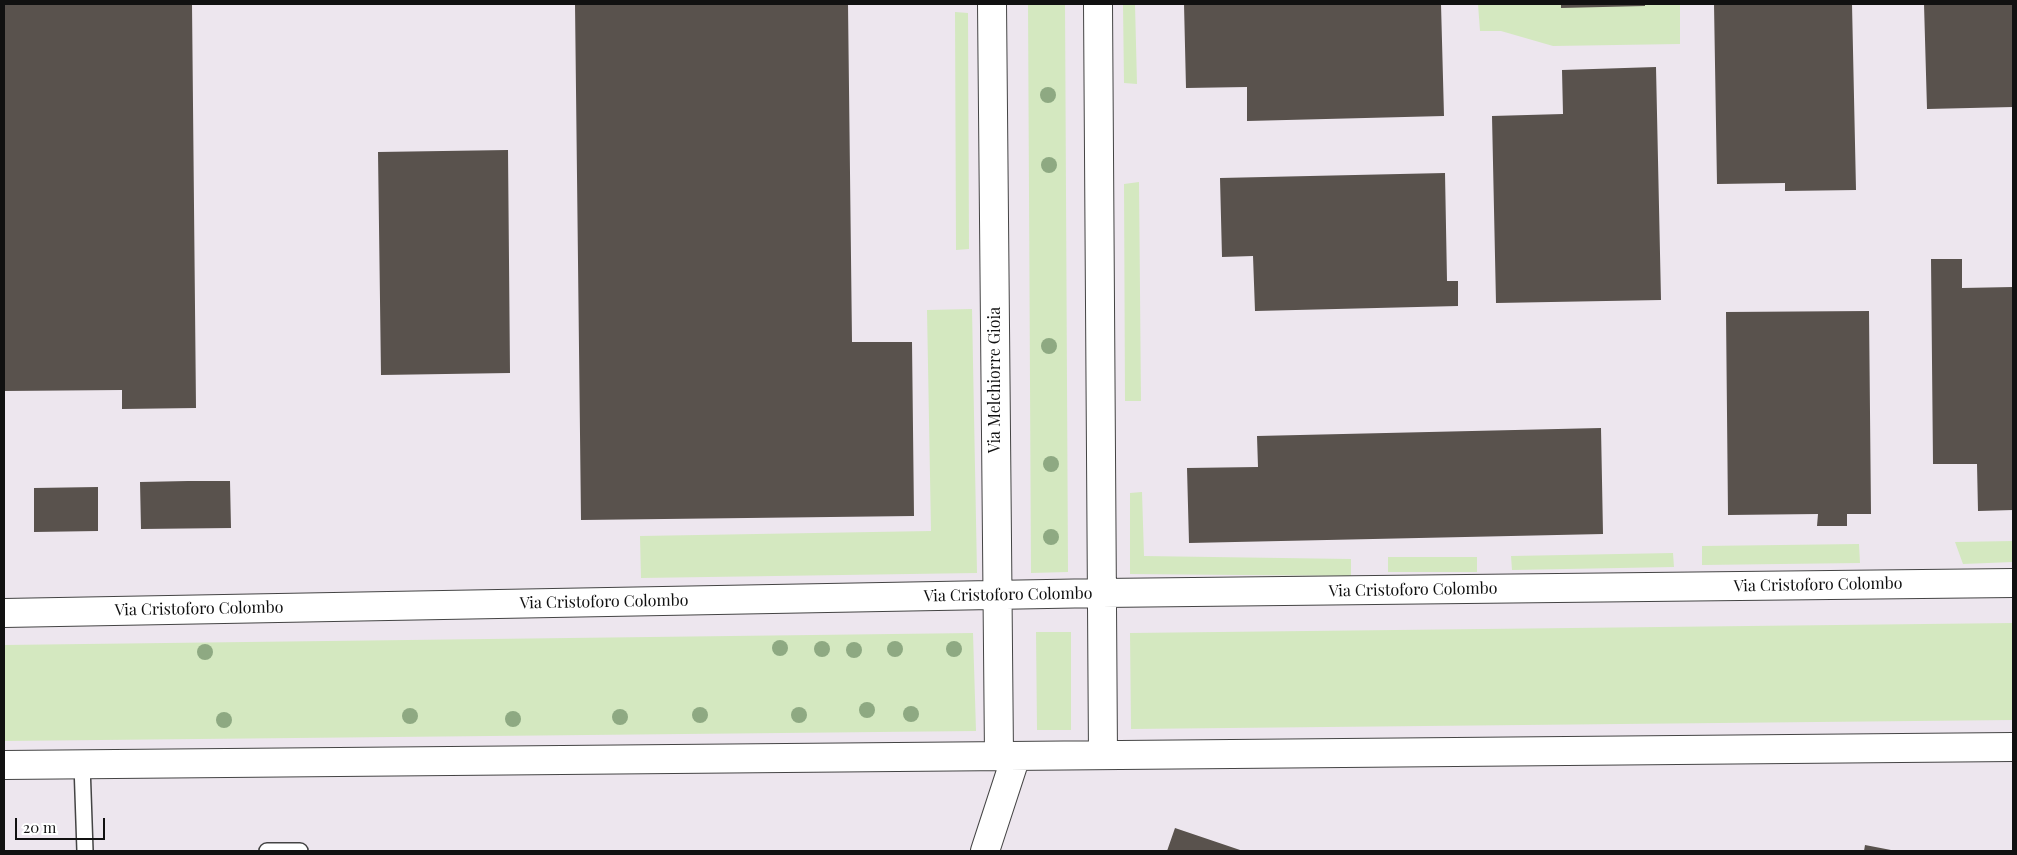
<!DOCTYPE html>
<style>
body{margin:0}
#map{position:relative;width:2017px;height:855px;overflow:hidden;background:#fefcf5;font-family:"Playfair Display",serif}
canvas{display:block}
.frame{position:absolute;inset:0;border:5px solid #111;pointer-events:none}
.scale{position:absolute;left:15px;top:818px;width:90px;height:22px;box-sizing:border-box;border:2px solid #111;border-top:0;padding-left:6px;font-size:15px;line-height:18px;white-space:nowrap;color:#111;-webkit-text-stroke:4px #fff;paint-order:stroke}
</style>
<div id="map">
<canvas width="2017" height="855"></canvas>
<div class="frame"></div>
<div class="scale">20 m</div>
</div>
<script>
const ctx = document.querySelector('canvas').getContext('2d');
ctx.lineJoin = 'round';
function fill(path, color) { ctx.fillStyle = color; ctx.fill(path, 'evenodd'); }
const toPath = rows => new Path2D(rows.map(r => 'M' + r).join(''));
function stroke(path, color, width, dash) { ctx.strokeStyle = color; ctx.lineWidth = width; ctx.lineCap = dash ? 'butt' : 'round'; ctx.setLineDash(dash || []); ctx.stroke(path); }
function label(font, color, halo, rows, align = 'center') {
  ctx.font = font + ' "Playfair Display",serif'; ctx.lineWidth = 5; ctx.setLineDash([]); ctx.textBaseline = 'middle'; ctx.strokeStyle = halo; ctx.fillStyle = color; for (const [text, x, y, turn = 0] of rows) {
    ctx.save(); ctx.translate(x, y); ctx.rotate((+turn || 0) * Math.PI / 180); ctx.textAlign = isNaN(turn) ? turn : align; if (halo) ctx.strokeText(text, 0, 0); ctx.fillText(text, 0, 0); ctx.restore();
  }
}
fill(toPath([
 [4,4,2013,4,2013,851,4,851]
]), '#ede6ee');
fill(toPath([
 [1028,4,1065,4,1068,572,1031,573],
 [1123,4,1135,4,1137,84,1124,83],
 [1478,4,1680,4,1680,44,1553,46,1501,31,1480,31],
 [955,12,968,13,969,249,956,250],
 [1139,182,1141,401,1125,401,1124,184],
 [972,309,977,573,641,578,640,536,931,531,927,310],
 [1142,492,1144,556,1351,559,1351,576,1130,574,1130,493],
 [2013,541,2013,562,1963,564,1955,542],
 [1859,544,1860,563,1702,565,1702,546],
 [1673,553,1674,567,1512,570,1511,556],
 [1388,557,1477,557,1477,572,1388,572],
 [2013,623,2013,720,1131,729,1130,633],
 [1036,632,1071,632,1071,730,1037,730],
 [973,633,976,731,4,741,4,645]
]), '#d4e8c0');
fill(toPath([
 [4,4,192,4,196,408,122,409,122,390,4,391],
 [575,4,848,4,852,342,912,342,914,516,581,520],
 [1184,4,1441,4,1444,116,1247,121,1247,87,1186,88],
 [1561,4,1645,4,1645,6,1561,8],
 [1714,4,1852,4,1856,190,1785,191,1785,183,1717,184],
 [1924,4,2013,4,2013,107,1927,109],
 [1656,67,1661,300,1496,303,1492,116,1563,114,1562,70],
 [508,150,510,373,381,375,378,152],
 [1445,173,1447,281,1458,281,1458,306,1255,311,1253,256,1222,257,1220,178],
 [1931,259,1962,259,1962,288,2013,287,2013,510,1978,511,1977,464,1933,464],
 [1869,311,1871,514,1847,514,1847,526,1817,526,1818,514,1728,515,1726,312],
 [1601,428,1603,534,1189,543,1187,468,1258,467,1257,436],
 [188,481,230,481,231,528,141,529,140,482],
 [98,487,98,531,34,532,34,488],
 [1175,828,1243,851,1167,851],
 [1865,845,1891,850,1891,851,1864,851]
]), '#59524d');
const lane = toPath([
 [82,764,85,851],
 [267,851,300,851]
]);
const street = toPath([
 [992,4,999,756],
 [1098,4,1103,755],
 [4,613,1102,593,2013,583],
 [4,765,2013,747],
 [985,851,1016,756]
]);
stroke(lane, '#444', 18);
stroke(street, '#444', 30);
stroke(lane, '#fff', 15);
stroke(street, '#fff', 28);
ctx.fillStyle = '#8ea982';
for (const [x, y] of [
 [1048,95],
 [1049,165],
 [1049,346],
 [1051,464],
 [1051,537],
 [780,648],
 [822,649],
 [895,649],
 [954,649],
 [854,650],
 [205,652],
 [867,710],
 [911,714],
 [700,715],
 [799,715],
 [410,716],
 [620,717],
 [513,719],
 [224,720]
]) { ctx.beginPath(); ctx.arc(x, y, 8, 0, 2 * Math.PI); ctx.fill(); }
label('16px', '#111', '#fff', [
 ["Via Melchiorre Gioia",995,380,-90],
 ["Via Cristoforo Colombo",1818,585,-1],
 ["Via Cristoforo Colombo",1413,590,-1],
 ["Via Cristoforo Colombo",1008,595,-1],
 ["Via Cristoforo Colombo",604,602,-1],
 ["Via Cristoforo Colombo",199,609,-1]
]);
</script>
